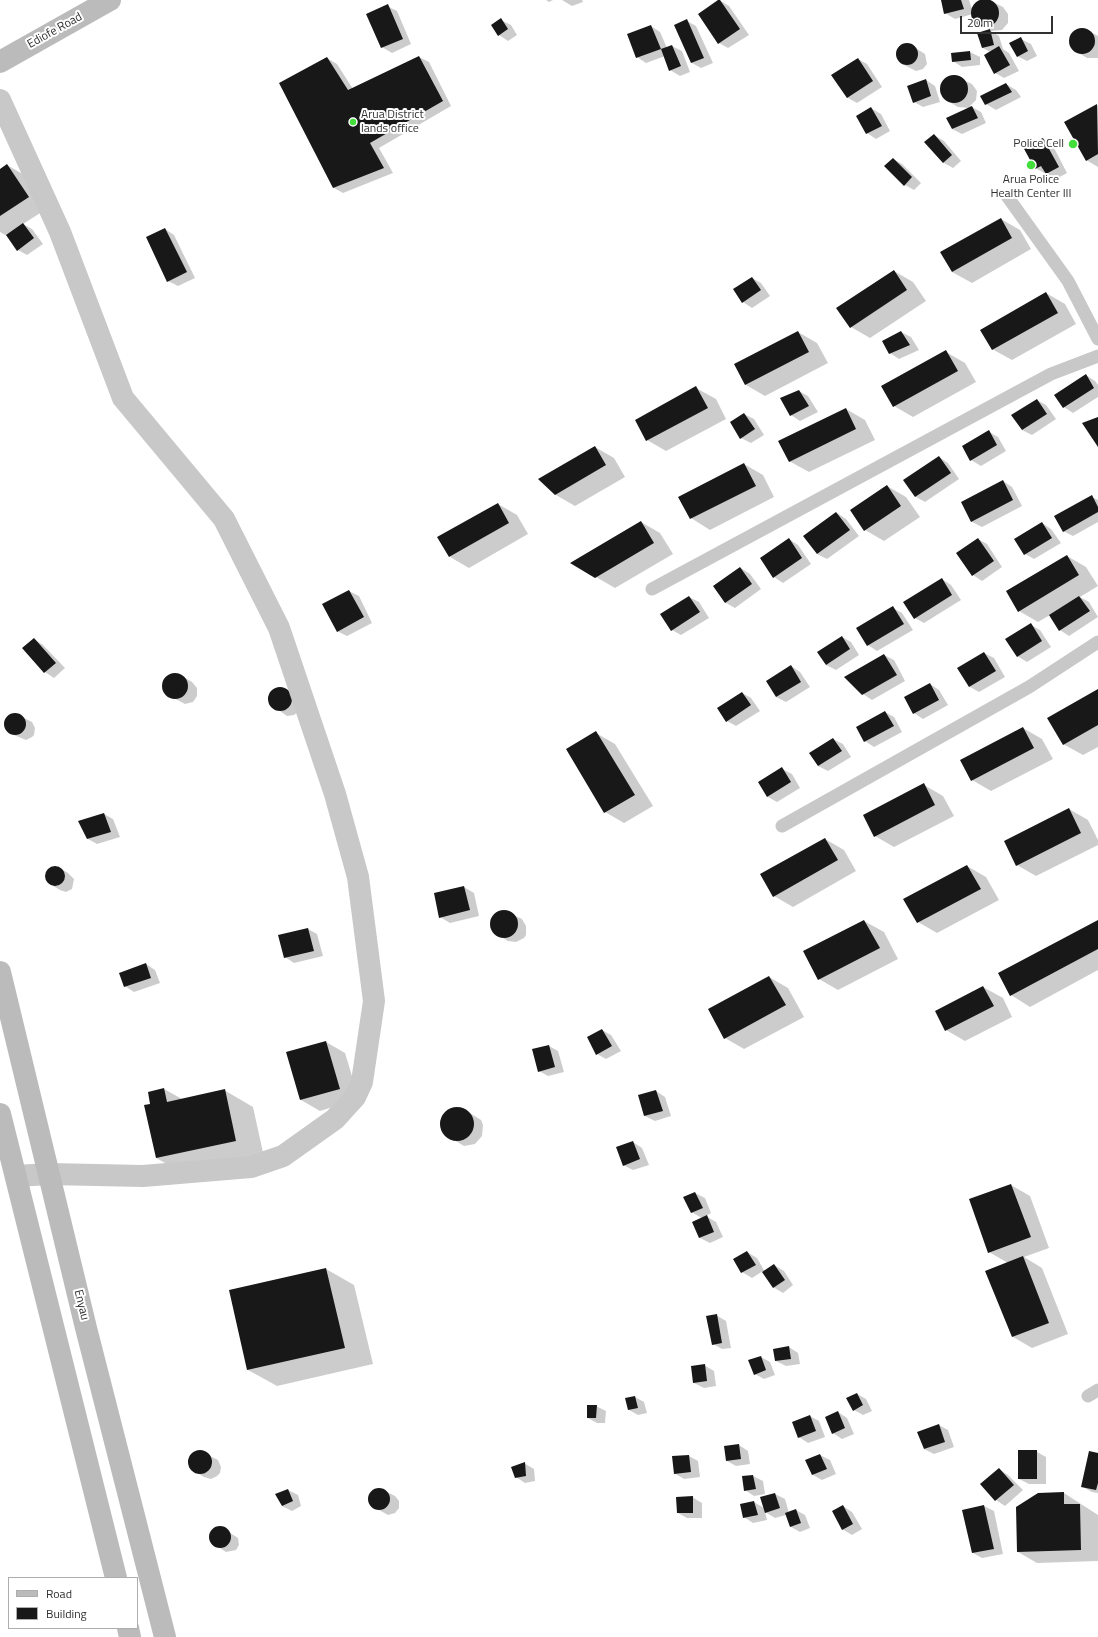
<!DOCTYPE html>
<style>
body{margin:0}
#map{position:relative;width:1098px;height:1637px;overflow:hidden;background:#fff;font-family:"Titillium Web",sans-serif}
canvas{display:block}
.legend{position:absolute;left:8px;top:1577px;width:130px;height:52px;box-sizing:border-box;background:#fff;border:1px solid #adadad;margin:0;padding:5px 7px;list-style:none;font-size:12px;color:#313131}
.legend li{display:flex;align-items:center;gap:8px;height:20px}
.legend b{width:20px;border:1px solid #adadad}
.scale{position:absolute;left:960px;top:16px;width:93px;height:18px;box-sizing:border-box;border:2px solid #313131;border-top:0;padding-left:5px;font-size:12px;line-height:14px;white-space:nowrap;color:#313131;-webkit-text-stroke:3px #fff;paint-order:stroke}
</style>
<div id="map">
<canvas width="1098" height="1637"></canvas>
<ul class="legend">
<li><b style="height:5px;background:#bbb"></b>Road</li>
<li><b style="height:11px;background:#181818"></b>Building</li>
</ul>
<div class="scale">20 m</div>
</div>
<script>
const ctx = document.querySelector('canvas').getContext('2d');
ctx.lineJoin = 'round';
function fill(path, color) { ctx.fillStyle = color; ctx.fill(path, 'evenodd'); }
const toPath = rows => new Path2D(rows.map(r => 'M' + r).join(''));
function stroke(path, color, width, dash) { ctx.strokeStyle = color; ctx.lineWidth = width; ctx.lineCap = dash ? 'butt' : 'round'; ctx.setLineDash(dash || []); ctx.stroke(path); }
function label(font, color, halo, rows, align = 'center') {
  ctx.font = font + ' "Titillium Web",sans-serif'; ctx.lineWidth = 4; ctx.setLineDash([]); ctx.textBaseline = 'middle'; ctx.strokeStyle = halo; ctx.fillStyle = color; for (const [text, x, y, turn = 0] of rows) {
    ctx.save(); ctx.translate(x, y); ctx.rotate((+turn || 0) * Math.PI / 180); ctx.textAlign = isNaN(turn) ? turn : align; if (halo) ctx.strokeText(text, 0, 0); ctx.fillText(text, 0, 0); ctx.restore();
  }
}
fill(toPath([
 [546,0,553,0,549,2],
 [562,0,582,0,583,2,572,6],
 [719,0,729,6,749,35,728,48,719,43],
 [942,0,969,0,972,10,981,0,993,2,1003,7,1008,14,1008,23,1002,30,991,31,999,36,1003,49,1009,53,1019,71,1004,78,995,73,990,52,983,48,978,34,991,30,975,21,973,14,955,19,945,13],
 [387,6,397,11,411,44,392,53,382,47],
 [501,20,511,25,517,35,508,41,499,35],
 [687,21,696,26,713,63,701,68,692,63],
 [651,26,660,32,667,48,672,46,682,51,690,72,680,76,670,70,665,56,646,63,637,57],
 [1082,29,1089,31,1098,36,1098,58,1087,58,1077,52,1071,46,1070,42,1072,35],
 [1021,39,1031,44,1037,56,1027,61,1017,56],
 [909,44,925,54,927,64,923,69,916,71,900,63,898,60,897,50,902,45],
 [970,52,980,57,980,65,962,67,953,61,952,54],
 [419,57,429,62,451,106,379,148,393,173,343,193,334,188,327,58,337,64,353,89],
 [858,59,867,64,882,87,857,103,848,98,833,75],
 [953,75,972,84,977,91,976,100,970,106,981,112,986,123,962,134,952,129,969,108,958,107,948,101,944,98,940,91,942,82,949,76],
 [926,80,935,86,940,102,923,107,914,102],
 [1006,84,1016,90,1021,97,996,110,986,104],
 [1097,105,1098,106,1098,167,1086,160],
 [871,108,881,114,890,131,876,139,867,133],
 [934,135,944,141,961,161,953,168,944,163,926,142],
 [1043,139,1052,144,1067,173,1056,179,1035,168],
 [893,159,902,164,921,183,914,190,905,185],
 [7,165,26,176,48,208,23,224,32,229,43,244,27,255,18,250,7,236,0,232,0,170],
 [1001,219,1020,230,1031,249,972,283,952,272],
 [165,229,174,235,195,278,178,286,168,281],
 [894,271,913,282,926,301,870,338,851,327,838,308],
 [752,278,761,283,770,296,752,308,743,302],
 [1046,293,1065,304,1076,324,1012,360,992,349],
 [798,332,817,343,828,363,765,396,746,385,736,365],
 [901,332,911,337,919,350,899,359,890,353],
 [946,352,965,363,976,382,913,417,894,406],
 [1086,375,1095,381,1098,385,1098,397,1073,413,1064,407,1056,395],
 [696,388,716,399,726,419,666,451,647,440],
 [799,391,808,396,818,412,800,421,791,415],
 [1037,400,1046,405,1056,419,1032,435,1022,430],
 [846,409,865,420,875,440,809,472,789,461],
 [744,414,754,419,764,435,751,443,741,438],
 [989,432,998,437,1006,451,981,466,971,460],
 [595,447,614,458,625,477,575,506,556,495,540,479],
 [939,457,948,463,959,479,925,502,916,497,904,481],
 [744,464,763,475,774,497,710,530,691,518],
 [1003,481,1012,487,1022,506,982,527,972,522,962,503],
 [887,486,906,497,920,517,884,541,865,530],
 [1092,497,1098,500,1098,522,1073,536,1063,531],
 [498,504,517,515,528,534,469,568,450,557],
 [837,513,846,519,859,536,827,559,817,554],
 [641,522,660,533,673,554,615,588,596,577],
 [1042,523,1051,529,1061,543,1034,559,1025,554],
 [789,539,798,545,811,564,783,583,774,577],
 [978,539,987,544,1002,567,982,581,973,575],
 [1067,556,1086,567,1098,586,1080,597,1089,602,1098,617,1069,636,1060,630,1050,615,1038,622,1019,611],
 [741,568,750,574,761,589,735,608,726,603,715,587],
 [942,579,951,585,961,600,924,623,915,618],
 [349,591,359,596,372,623,347,636,337,631],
 [689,597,699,602,709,618,681,635,672,630],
 [893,608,902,613,913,630,877,651,868,645],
 [1031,625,1040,630,1051,647,1027,662,1017,656],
 [842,637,851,642,859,655,836,670,826,665],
 [34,639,43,645,65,668,54,678,45,672,24,648],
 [984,653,994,658,1005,677,979,692,970,687,959,668],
 [884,655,894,660,905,681,872,700,863,694],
 [791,666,800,672,810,687,786,702,776,697],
 [171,675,182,676,192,682,197,688,197,696,193,702,185,704,168,695,164,688,165,681],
 [930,684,939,690,948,705,923,719,914,713],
 [276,688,284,689,294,695,300,710,294,715,287,716,269,703,270,693],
 [1098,690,1098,747,1083,755,1063,744],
 [742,693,751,698,760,711,736,726,727,721],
 [885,712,894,717,902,732,874,747,865,741],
 [13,714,22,717,32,722,35,728,34,735,32,737,26,740,9,733,5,723,8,717],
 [1023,728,1042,739,1053,759,991,791,972,780],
 [596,733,615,744,653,806,624,823,605,812],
 [833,739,843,744,851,757,828,771,818,766,810,753],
 [782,769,792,774,800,788,777,802,768,797,759,783],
 [924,785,943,796,954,816,894,847,875,836],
 [1069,809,1088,820,1098,840,1098,845,1036,876,1017,865],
 [104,814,113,819,120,837,97,844,88,839],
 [825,839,844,850,856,871,793,907,774,896],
 [967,866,986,877,999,900,937,933,918,922],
 [52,867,58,867,68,873,74,879,72,889,66,892,60,890,50,884,46,879,46,873],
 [464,887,474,893,479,916,450,923,440,917],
 [499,912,507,912,522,919,526,926,526,935,524,938,516,942,508,941,498,935,492,929,492,921,496,914],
 [864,921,884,932,898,959,838,990,819,979],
 [1098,921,1098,970,1030,1007,1011,995,999,974],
 [308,929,317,934,323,956,294,963,285,957],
 [146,964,155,970,160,983,134,992,125,986],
 [769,977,788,988,804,1017,744,1049,725,1038],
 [983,987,1003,998,1012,1017,965,1041,946,1030],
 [602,1030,611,1035,621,1051,606,1059,597,1054],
 [326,1042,345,1053,359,1099,320,1111,301,1100,287,1053],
 [549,1046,558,1051,564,1072,548,1076,539,1071],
 [164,1089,182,1099,224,1090,253,1107,264,1157,185,1174,156,1158,152,1104],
 [656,1091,665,1097,671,1116,655,1121,645,1116,639,1096],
 [462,1108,481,1120,483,1125,482,1136,475,1144,464,1146,444,1134,440,1125,441,1119,447,1111,451,1109],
 [633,1142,642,1148,649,1165,633,1170,623,1165],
 [1011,1185,1030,1196,1049,1248,1024,1257,1042,1268,1068,1334,1032,1348,1013,1337,987,1271,1008,1263,989,1252],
 [695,1193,705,1198,711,1213,706,1216,716,1222,723,1237,710,1243,700,1238,693,1222,702,1218,691,1212],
 [747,1252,757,1258,765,1272,774,1265,784,1271,793,1285,783,1293,773,1287,763,1271,752,1278,742,1272],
 [326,1269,354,1285,373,1364,277,1386,248,1370,230,1291],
 [716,1315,726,1321,731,1348,722,1349,713,1344],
 [789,1347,798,1353,800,1364,786,1366,776,1361],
 [761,1357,770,1362,775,1375,764,1379,755,1374],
 [704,1365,714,1371,716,1386,704,1388,694,1383],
 [857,1394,866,1399,872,1411,863,1415,854,1410],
 [635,1397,644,1402,647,1413,638,1415,629,1410],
 [596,1406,606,1411,605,1423,597,1423,588,1418],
 [838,1412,847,1418,854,1434,842,1439,833,1433],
 [810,1416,819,1421,825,1437,808,1443,799,1437],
 [939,1425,948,1430,954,1447,934,1454,924,1449],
 [739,1445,748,1451,750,1464,736,1466,727,1461],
 [197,1452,208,1455,218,1460,221,1467,220,1473,217,1476,211,1479,204,1477,194,1471,189,1463,191,1456],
 [1037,1452,1046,1457,1046,1484,1029,1484,1019,1479],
 [1098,1454,1098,1493,1092,1492,1083,1487],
 [820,1455,830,1460,836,1474,822,1480,813,1475],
 [689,1456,698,1461,700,1477,684,1479,674,1473],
 [524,1463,534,1469,535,1481,525,1483,516,1477],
 [999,1469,1008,1475,1023,1490,1005,1506,996,1500,982,1484],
 [753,1476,763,1481,765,1494,754,1496,745,1490,743,1477],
 [379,1488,395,1496,399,1501,399,1508,395,1513,388,1515,372,1506,369,1500,373,1491],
 [288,1490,298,1495,301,1506,292,1511,282,1506],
 [1064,1493,1098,1515,1098,1561,1037,1563,1018,1552],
 [775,1494,785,1499,789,1513,796,1510,805,1515,810,1528,800,1532,791,1527,786,1515,775,1518,765,1512,767,1520,753,1523,744,1517,754,1502,764,1508],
 [692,1497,702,1503,702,1518,687,1518,678,1513],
 [843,1506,852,1512,862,1529,852,1535,842,1529],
 [984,1506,994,1511,1003,1554,982,1558,973,1553,963,1511],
 [221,1527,238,1538,239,1545,236,1550,226,1552,211,1542,211,1532,215,1528]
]), '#0003');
fill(toPath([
 '971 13a14 14 0 1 1 28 0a14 14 0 1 1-28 0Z',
 [718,0,720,0,740,29,718,44,698,14],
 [941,0,961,0,964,9,944,14],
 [388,4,403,39,381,48,366,14],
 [501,18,508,29,498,36,491,25],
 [687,19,704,58,691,63,674,25],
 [651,25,661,49,672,45,681,66,669,71,661,49,636,58,627,34],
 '1069 41a13 13 0 1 1 26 0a13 13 0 1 1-26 0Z',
 [990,29,994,45,982,48,977,33],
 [1021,37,1028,51,1017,57,1009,43],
 '896 54a11 11 0 1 1 22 0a11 11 0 1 1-22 0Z',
 [999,46,1010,65,994,74,984,55],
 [970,51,971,60,952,62,951,53],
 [419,56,443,101,370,143,384,168,333,188,279,83,327,57,348,90],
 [858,58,873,81,847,98,831,75],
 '940 89a14 14 0 1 1 28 0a14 14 0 1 1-28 0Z',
 [926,79,931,96,913,103,907,86],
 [1006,83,1012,92,985,105,980,96],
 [1097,104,1098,154,1086,161,1064,122],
 [972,106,978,118,952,129,946,118],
 [871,107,882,126,866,134,856,116],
 [934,134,952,155,943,163,924,142],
 [1043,138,1059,167,1046,174,1041,166,1035,169,1023,147],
 [893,158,912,177,904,186,884,166],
 [7,164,29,197,0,216,0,169],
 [1001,218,1012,238,952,272,940,252],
 [23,223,34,238,17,251,6,235],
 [165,228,187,272,167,282,146,237],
 [894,270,907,290,850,328,836,308],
 [752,277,761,290,742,303,733,289],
 [1046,292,1058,313,992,350,980,330],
 [798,331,809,352,745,385,734,364],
 [901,331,910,345,889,354,882,341],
 [946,350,958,371,893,407,881,386],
 [1086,374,1094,388,1063,408,1054,395],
 [696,386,708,408,646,441,635,420],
 [799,390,809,406,790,416,780,398],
 [1037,399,1047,414,1022,430,1011,415],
 [846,408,856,429,789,462,778,441],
 [744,413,755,429,740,439,730,422],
 [1098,417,1098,447,1082,423],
 [989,430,997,445,970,461,962,446],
 [595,446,606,465,555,495,538,479],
 [939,456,951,473,915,497,903,480],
 [744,463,756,486,690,519,678,497],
 [1003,480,1013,500,971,522,961,502],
 [887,485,901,506,864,531,850,510],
 [1092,495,1098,507,1098,512,1063,532,1054,516],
 [498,503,509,523,449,557,437,537],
 [836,512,850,530,817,554,803,536],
 [641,521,654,543,595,578,570,563],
 [1042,522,1052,538,1024,555,1014,539],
 [789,538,802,558,773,578,760,558],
 [978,538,994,561,972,576,956,553],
 [1067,555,1079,575,1018,612,1006,591],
 [740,567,752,584,725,603,713,586],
 [942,578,952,595,914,619,903,602],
 [349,590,364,617,337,632,322,604],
 [689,596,700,612,671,631,660,614],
 [1079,596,1090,611,1059,631,1049,615],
 [893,606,904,624,867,646,856,628],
 [1031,623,1042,641,1017,657,1005,639],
 [842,636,850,649,826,665,817,652],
 [34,638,56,663,44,673,22,648],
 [984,652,996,671,969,687,957,668],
 [884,654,897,675,862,695,844,677],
 [791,665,801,682,776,697,766,681],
 '162 686a13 13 0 1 1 26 0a13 13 0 1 1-26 0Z',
 [930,683,939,700,913,714,904,697],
 '268 699a12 12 0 1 1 24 0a12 12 0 1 1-24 0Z',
 [1098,689,1098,725,1063,745,1047,718],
 [742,692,751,705,726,722,717,708],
 [885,711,894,726,864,742,856,727],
 '4 724a11 11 0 1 1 22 0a11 11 0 1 1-22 0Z',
 [1023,727,1034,748,971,781,960,760],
 [596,731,635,795,604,813,566,749],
 [833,738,842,751,818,766,809,753],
 [782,767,791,782,767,797,758,782],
 [924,783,935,805,874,837,863,815],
 [1069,808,1081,833,1016,866,1004,841],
 [104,813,111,832,87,839,78,821],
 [825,838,838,860,773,897,760,874],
 [967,865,981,889,917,923,903,899],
 '45 876a10 10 0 1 1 20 0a10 10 0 1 1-20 0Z',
 [464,886,470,910,439,918,434,893],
 '490 924a14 14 0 1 1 28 0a14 14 0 1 1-28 0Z',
 [864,920,880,948,818,980,803,951],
 [1098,920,1098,949,1010,996,998,973],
 [308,928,314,951,284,958,278,935],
 [146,963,151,978,124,987,119,973],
 [769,976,786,1005,724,1039,708,1009],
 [983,986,994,1006,945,1031,935,1011],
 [602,1029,612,1046,596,1055,587,1037],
 [326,1041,340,1089,300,1100,286,1052],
 [549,1045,555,1067,538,1072,532,1049],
 [164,1088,167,1102,225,1089,236,1141,156,1158,144,1105,150,1104,148,1092],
 [656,1090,663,1111,644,1116,638,1095],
 '440 1124a17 17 0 1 1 34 0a17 17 0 1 1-34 0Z',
 [633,1141,640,1159,623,1166,616,1147],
 [1011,1184,1031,1237,988,1253,969,1199],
 [695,1192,703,1208,691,1213,683,1197],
 [707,1215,714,1232,699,1238,692,1222],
 [747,1251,756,1265,741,1273,733,1259],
 [1023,1256,1049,1323,1012,1337,985,1271],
 [774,1264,785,1280,773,1288,762,1272],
 [326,1268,345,1348,247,1370,229,1290],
 [717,1314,722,1343,712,1345,706,1316],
 [789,1346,791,1359,775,1361,773,1349],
 [761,1356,766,1370,754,1375,748,1360],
 [705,1364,707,1381,693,1383,691,1366],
 [857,1393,863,1405,853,1411,846,1398],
 [635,1396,638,1408,628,1410,625,1398],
 [587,1405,597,1405,596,1418,587,1418],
 [838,1411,845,1428,832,1434,825,1417],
 [810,1415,816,1431,798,1438,792,1422],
 [939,1424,945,1442,924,1449,917,1432],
 [739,1444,741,1459,726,1461,724,1446],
 [1018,1450,1037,1450,1037,1479,1018,1479],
 '188 1462a12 12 0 1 1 24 0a12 12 0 1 1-24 0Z',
 [1089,1451,1098,1453,1098,1483,1096,1490,1081,1487],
 [820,1454,827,1469,812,1475,805,1460],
 [689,1455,691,1472,674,1474,672,1456],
 [525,1462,526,1476,515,1478,511,1467],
 [999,1468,1014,1485,995,1501,980,1484],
 [753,1475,756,1489,744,1491,742,1476],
 '368 1499a11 11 0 1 1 22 0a11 11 0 1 1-22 0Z',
 [288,1489,293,1501,282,1506,275,1494],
 [1064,1492,1064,1504,1080,1504,1081,1550,1017,1552,1016,1507,1038,1493],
 [775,1493,780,1508,765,1513,760,1497],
 [693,1496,693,1513,677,1513,676,1497],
 [754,1501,758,1515,743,1518,740,1504],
 [843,1505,853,1524,842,1530,832,1511],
 [984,1505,994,1549,972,1553,962,1510],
 [796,1509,801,1523,790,1527,785,1513],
 '209 1537a11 11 0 1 1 22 0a11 11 0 1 1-22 0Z'
]), '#181818');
stroke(toPath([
 [1007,196,1068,281,1098,339],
 [652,589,1051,374,1098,356],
 [782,826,1029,687,1098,642],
 [1088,1396,1098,1390]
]), '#c8c8c8', 13);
stroke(toPath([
 [0,100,60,232,123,398,224,519,279,628,335,794,358,877,374,1001,362,1082,355,1097,335,1119,283,1156,251,1167,143,1176,49,1174,16,1176]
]), '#c8c8c8', 22);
stroke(toPath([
 [0,62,110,0],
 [0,972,86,1328,165,1637],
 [0,1114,116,1578],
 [128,1628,130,1637]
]), '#bbb', 22);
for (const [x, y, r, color] of [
 [353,122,4,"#44de3c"],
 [1073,144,5,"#44de3c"],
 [1031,165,5,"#44de3c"]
]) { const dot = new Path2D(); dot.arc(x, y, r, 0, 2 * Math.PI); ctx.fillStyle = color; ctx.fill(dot); stroke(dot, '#fff', 1.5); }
label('12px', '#313131', '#fff', [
 ["Ediofe Road",55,31,-29],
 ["Enyau",81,1305,76]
]);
label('12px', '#313131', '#fff', [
 ["Arua District",361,115],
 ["lands office",361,129],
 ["Police Cell",1064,144,"right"],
 ["Arua Police",1031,180,"center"],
 ["Health Center III",1031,194,"center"]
], 'left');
</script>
